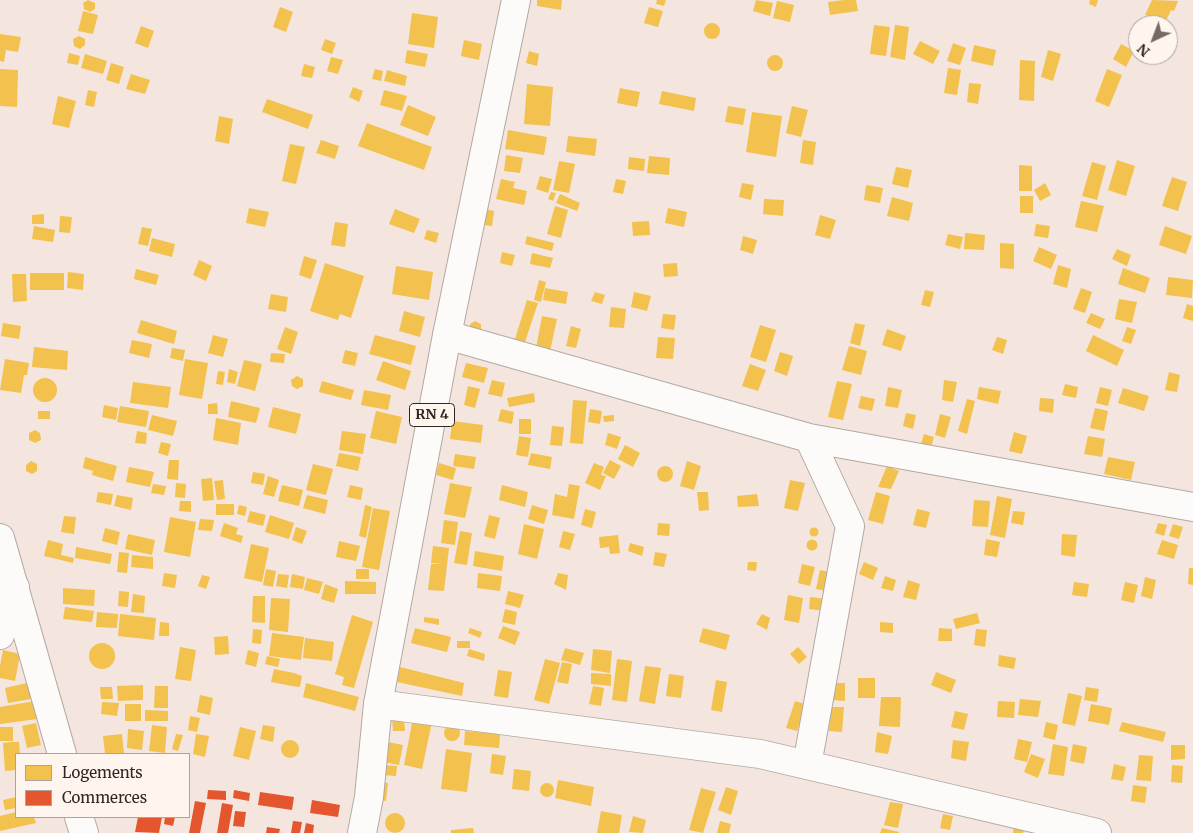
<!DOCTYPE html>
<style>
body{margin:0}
#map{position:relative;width:1193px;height:833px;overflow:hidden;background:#f4e6de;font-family:Merriweather,serif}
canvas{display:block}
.legend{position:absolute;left:15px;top:753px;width:175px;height:65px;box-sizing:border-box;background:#fff5ef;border:1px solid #aca39d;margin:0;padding:6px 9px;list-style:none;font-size:15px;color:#302722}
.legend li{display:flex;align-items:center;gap:10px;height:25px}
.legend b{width:25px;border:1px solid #aca39d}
.north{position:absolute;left:1128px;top:15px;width:50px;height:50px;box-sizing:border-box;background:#fff5ef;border:1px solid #aca39d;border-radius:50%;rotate:223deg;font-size:14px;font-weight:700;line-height:20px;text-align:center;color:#302722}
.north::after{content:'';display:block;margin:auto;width:18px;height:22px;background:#756a64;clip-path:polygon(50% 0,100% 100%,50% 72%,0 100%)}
</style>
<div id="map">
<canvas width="1193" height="833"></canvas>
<ul class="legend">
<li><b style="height:14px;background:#f2c14e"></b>Logements</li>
<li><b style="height:14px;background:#e4572e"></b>Commerces</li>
</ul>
<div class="north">N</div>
</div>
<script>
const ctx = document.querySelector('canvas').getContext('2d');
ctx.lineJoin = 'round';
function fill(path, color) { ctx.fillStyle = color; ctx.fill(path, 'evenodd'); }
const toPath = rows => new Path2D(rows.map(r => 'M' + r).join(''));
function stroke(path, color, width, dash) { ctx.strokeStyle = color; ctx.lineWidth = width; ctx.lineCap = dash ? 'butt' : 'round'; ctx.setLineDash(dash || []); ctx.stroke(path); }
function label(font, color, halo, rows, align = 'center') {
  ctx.font = font + ' Merriweather,serif'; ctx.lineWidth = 5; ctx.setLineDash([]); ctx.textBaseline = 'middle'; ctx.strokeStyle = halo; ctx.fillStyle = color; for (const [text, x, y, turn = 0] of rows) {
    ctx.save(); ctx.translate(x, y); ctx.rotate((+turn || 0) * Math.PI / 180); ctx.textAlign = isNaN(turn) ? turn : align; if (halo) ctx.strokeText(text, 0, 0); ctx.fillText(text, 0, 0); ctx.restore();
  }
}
fill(toPath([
 [88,0,95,3,95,9,90,12,84,9,83,3],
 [537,0,562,0,561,10,537,6],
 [657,0,666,0,664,6,656,4],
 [756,0,773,3,770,16,753,11],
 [844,0,856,0,858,11,830,15,828,2],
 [1090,0,1098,0,1096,7,1089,4],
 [1152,0,1178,1,1174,11,1171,10,1165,23,1145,15],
 [777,1,794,5,790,22,773,18],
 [280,7,293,12,286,32,273,27],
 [649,7,663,11,658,27,644,23],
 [83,11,98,15,93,34,78,31],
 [412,13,438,17,434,48,408,44],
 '704 31a8 8 0 1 1 16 0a8 8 0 1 1-16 0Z',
 [874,25,890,27,886,56,870,54],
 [895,25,909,27,905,60,890,57],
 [141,26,154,31,148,48,135,43],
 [0,34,21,37,18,52,6,50,4,62,0,61],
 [79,36,85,39,85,45,80,49,74,46,73,39],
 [325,39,336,43,332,54,321,50],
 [464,40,482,44,479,60,461,56],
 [920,41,940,51,933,64,913,54],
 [953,43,966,48,960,65,947,61],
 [1121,44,1134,51,1126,67,1113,59],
 [974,45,996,50,993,66,971,61],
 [407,50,428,54,425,67,405,63],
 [1048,50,1061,54,1053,81,1041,77],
 [529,51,539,54,537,66,526,63],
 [69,53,80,56,78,65,67,63],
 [85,54,107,61,103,74,81,68],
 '767 63a8 8 0 1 1 16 0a8 8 0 1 1-16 0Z',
 [331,57,343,60,338,74,327,71],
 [1020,60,1035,61,1034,101,1019,100],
 [111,63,124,67,119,84,106,80],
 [304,64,315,67,312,78,301,76],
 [948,68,961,70,957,95,944,93],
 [0,69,18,70,17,107,0,106],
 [375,69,383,71,381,81,372,79],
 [1107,69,1122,75,1109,107,1095,101],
 [387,70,407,76,405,86,384,81],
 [131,74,150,80,145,94,126,89],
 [969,83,981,84,978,104,967,102],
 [527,84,553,87,550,126,524,124],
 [353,87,363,91,359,102,349,97],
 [620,88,640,92,637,107,617,103],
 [88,90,97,92,94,107,85,105],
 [384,90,407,96,402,111,380,105],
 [662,91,696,98,694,111,659,104],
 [58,96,76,101,69,128,52,124],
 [267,99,313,115,308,129,262,112],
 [408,105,436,117,428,136,400,125],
 [728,106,746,109,743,125,725,122],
 [792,106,808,110,801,137,786,133],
 [752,112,782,116,776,157,746,152],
 [219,116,233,119,229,144,215,141],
 [367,123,432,147,424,170,358,146],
 [508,130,547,137,544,155,505,149],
 [568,136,597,139,595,156,566,152],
 [321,140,339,146,335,159,316,153],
 [803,140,816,142,813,165,800,163],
 [290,144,305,147,296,184,282,181],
 [506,155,523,158,520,173,504,171],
 [649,156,670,158,669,175,647,173],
 [629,157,645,159,644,171,628,169],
 [1117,160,1135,166,1126,196,1108,190],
 [559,161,575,164,569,193,553,190],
 [1092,162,1106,166,1097,200,1082,196],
 [1019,165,1032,166,1032,191,1019,191],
 [896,167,912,170,908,188,892,184],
 [540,176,552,179,548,193,536,189],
 [1172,177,1187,182,1178,211,1162,206],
 [501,179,515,182,513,188,527,191,524,205,496,199],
 [616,179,626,181,623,194,613,192],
 [742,183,754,185,751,200,739,197],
 [1045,183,1051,195,1040,201,1034,190],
 [866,185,883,188,880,203,864,200],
 [551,192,556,193,553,201,548,199],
 [560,194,580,203,577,211,556,203],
 [1020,196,1033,196,1033,213,1020,213],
 [892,197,913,203,909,221,887,216],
 [764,199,784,200,783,216,763,214],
 [1081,201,1104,206,1097,232,1075,227],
 [555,206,568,210,561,238,547,234],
 [249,208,269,212,265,227,246,223],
 [668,208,687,212,684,227,665,223],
 [395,209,420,219,414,233,389,224],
 [484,209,494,211,492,226,482,225],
 [44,214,44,224,32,224,32,215],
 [820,215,836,220,830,239,815,235],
 [60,216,72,217,70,233,59,232],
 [649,221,650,235,633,236,632,222],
 [335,222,348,224,345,247,331,245],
 [1036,224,1050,226,1048,238,1034,236],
 [34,226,55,230,53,242,32,239],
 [1165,226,1192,236,1186,254,1159,245],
 [142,227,152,229,148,246,138,244],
 [427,230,439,233,436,243,424,239],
 [965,233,985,235,984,250,964,249],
 [948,234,963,237,960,249,945,245],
 [527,236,554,243,552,251,525,244],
 [743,236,757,240,753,254,740,250],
 [152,238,175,244,172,257,149,251],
 [1000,243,1014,244,1014,269,1000,268],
 [1039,247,1057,255,1051,269,1033,261],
 [1117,249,1131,255,1127,266,1112,259],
 [502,252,515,255,512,266,500,263],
 [532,253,553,258,550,268,530,264],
 [304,256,317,260,311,279,299,275],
 [199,260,212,266,206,281,193,275],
 [325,263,364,276,351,318,340,314,338,320,310,311],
 [677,263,678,276,664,277,663,264],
 [1058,265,1071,269,1067,288,1053,284],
 [396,266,433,272,429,300,392,294],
 [1123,268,1150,278,1145,293,1118,284],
 [136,269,159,275,156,285,134,279],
 [68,272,84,274,83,290,67,288],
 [30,273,64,273,64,290,30,290],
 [12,274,26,274,27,301,13,302],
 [1168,277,1193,280,1192,298,1166,295],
 [539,280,546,282,541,302,534,300],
 [545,288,568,292,566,304,543,300],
 [1081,288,1092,292,1085,313,1073,309],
 [925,290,934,292,930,307,921,305],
 [595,292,605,295,602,304,591,301],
 [634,292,651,296,647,311,631,307],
 [271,294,288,297,286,312,268,309],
 [1119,299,1137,302,1132,323,1115,319],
 [527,300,538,303,525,342,515,339],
 [1187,304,1193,306,1193,321,1183,318],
 [611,307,626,309,624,328,609,327],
 [404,311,425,317,420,337,399,331],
 [1091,313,1105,319,1100,329,1086,323],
 [663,314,676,315,674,330,661,328],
 [542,316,557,319,550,351,536,348],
 [141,320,177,331,174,344,137,333],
 [475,321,481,324,481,331,470,331,470,324],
 [3,323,21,326,19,339,1,336],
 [855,323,865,325,860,346,850,343],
 [760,325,776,330,766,362,750,357],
 [571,326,581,329,576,348,566,346],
 [285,327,298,332,291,354,277,349],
 [1127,327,1136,330,1131,344,1122,341],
 [887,329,906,336,901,351,882,345],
 [213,335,228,339,223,357,208,353],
 [375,335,416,346,411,365,369,354],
 [1093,335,1124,350,1117,366,1086,351],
 [658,337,675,338,673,359,656,358],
 [997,337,1007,340,1003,354,992,350],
 [132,340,152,344,149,358,129,353],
 [849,346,867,351,861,375,842,370],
 [34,347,68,351,67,370,32,367],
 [172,348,185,350,183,361,170,358],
 [345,350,358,353,355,366,342,363],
 [780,352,793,356,787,376,774,371],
 [271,353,285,354,284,363,270,362],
 [5,359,29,363,27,375,24,375,21,393,0,390],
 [185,359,208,363,202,399,179,395],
 [244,360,262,364,255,391,237,386],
 [383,361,411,371,405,390,376,380],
 [466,363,488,368,484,383,462,377],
 [750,364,766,370,758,391,742,386],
 [229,369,238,372,235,384,227,382],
 [218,371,225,372,223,385,216,384],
 [1169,372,1180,375,1177,392,1165,390],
 [297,376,303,379,303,386,297,389,292,386,291,380],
 '33 390a12 12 0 1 1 24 0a12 12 0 1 1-24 0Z',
 [492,380,505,383,502,397,488,394],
 [944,380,957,382,953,402,942,400],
 [322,381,354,390,351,400,319,392],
 [837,381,852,384,843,420,828,417],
 [133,382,171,387,168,408,130,403],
 [1065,384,1078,387,1076,398,1062,395],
 [468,386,480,389,475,408,464,405],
 [888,387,902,390,898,408,885,406],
 [979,387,1001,391,998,404,977,399],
 [1100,387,1112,390,1108,406,1096,403],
 [1123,388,1149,396,1144,411,1118,403],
 [364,390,391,395,388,410,361,405],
 [534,393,535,402,509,407,507,398],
 [861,396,875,399,872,411,858,408],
 [1040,398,1054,399,1053,413,1039,411],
 [967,399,975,401,967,434,958,431],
 [573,400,587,401,583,444,570,443],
 [231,401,260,408,256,423,228,417],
 [217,403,218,414,208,414,208,404],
 [104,405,118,408,116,420,102,417],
 [120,406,149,411,146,427,117,422],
 [273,407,301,414,296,434,268,427],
 [1095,408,1108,411,1104,431,1090,428],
 [501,409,514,412,512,424,498,421],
 [590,409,602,411,600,424,588,422],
 [38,411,50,411,50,419,38,419],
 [376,411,402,417,396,444,370,438],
 [906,413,916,415,913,429,903,426],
 [940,414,951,417,945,438,935,435],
 [152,415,177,421,173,436,148,430],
 [614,415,614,421,604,422,603,416],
 [216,418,241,423,238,445,213,440],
 [519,419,531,419,531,434,519,434],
 [452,421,483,425,481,443,450,439],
 [552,426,564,427,562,446,550,445],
 [35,430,40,433,41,440,35,443,29,440,29,433],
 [137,431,147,433,146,444,135,443],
 [342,431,366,434,363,454,339,450],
 [1014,432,1027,436,1022,454,1009,451],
 [608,433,621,437,617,449,605,445],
 [924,434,934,437,931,447,921,444],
 [519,436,531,438,528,457,516,455],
 [1088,436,1105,439,1102,457,1084,454],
 [161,442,171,444,168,456,158,453],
 [625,445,640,453,633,467,618,459],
 [339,453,361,457,358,471,336,466],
 [531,453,552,457,550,469,528,465],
 [455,454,476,457,474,469,453,466],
 [85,457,117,466,113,481,92,475,93,471,83,468],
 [1108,457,1135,462,1131,480,1104,474],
 [169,460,179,460,178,480,167,479],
 [610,460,621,466,614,479,603,473],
 [31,461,37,464,37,471,32,474,26,471,26,465],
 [687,461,701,466,694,490,680,486],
 [439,463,456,468,453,480,436,475],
 [594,463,604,467,601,475,606,476,600,490,585,483],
 [313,464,333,469,326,495,306,490],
 [887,466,899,471,891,489,878,487],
 '657 474a8 8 0 1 1 16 0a8 8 0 1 1-16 0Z',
 [129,467,154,472,150,487,126,482],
 [253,472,265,474,263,485,251,483],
 [268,476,279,480,274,497,263,494],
 [212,478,214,500,203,501,201,479],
 [223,480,225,499,217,500,214,481],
 [790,480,805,483,798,511,784,508],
 [176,483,186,484,185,498,175,497],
 [450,483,472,487,465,518,444,514],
 [153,484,166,486,164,495,151,493],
 [569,484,580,486,574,519,552,515,555,494,567,497],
 [282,485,303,490,299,506,278,501],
 [350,485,363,488,361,500,347,497],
 [502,485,528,492,525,507,499,500],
 [98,492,113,494,111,505,96,502],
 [697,492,708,492,709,510,699,511],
 [876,492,890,496,883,524,868,520],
 [757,494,759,506,738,507,737,496],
 [117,495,133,498,131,510,114,506],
 [307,495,328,500,325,514,303,508],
 [997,496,1012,499,1005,538,990,535],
 [974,500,990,501,988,527,972,526],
 [180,501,191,501,191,512,179,511],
 [216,504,234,504,234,515,216,515],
 [239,505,247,507,245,516,237,514],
 [365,505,372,507,366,538,359,536],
 [532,505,548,510,544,524,528,519],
 [373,508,390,511,379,570,362,567],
 [585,509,596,512,592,528,581,525],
 [917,509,930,512,926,528,913,525],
 [250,511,266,515,263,526,247,522],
 [1013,511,1025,512,1023,525,1011,523],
 [270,515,294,523,289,539,265,532],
 [489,515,500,518,495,539,484,536],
 [64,516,76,517,74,534,61,532],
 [170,517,196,522,190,557,164,552],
 [200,519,214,520,212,531,198,530],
 [444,520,458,522,455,545,441,543],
 [224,523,238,528,236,534,243,536,241,543,220,536],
 [658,523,670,524,669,536,657,535],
 [1158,523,1167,525,1164,536,1155,533],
 [524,524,544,529,537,559,518,554],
 [1173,524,1183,527,1179,539,1169,536],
 [296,527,307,531,302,544,292,540],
 '809.5 532a4.5 4.5 0 1 1 9 0a4.5 4.5 0 1 1-9 0Z',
 [105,528,120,532,117,545,102,541],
 [460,531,472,533,467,565,454,563],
 [563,531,575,534,570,550,559,547],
 [128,534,155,540,152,555,125,549],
 [1062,534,1077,535,1075,557,1061,555],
 [618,535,620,553,610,554,609,547,600,548,599,537],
 [986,539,1000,542,997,557,984,555],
 '806.5 545a5.5 5.5 0 1 1 11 0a5.5 5.5 0 1 1-11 0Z',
 [48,540,63,544,61,555,74,558,73,563,44,556],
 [1162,540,1178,545,1174,559,1157,554],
 [339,541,360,546,356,561,336,557],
 [630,543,644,547,642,556,628,551],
 [251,544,269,548,262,582,244,578],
 [433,546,449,548,444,591,428,590,431,564,443,564,431,563],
 [76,547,112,554,110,564,75,558],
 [475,551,504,556,502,571,473,566],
 [119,552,129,553,127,573,117,572],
 [655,552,667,554,664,567,653,565],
 [132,555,153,557,153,569,131,567],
 [748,562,757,562,756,571,747,570],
 [864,562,878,568,873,580,859,574],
 [802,564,815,567,810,586,798,583],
 [1189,568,1193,568,1193,585,1188,584],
 [266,569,276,571,273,587,263,585],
 [356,569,369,569,369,579,356,579],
 [820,570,835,573,831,592,816,589],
 [164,573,177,575,175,588,162,586],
 [478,573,502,576,500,591,477,588],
 [558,573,568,575,566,590,554,584],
 [278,574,289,575,287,588,276,586],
 [292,574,305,577,303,589,290,587],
 [202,575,210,577,206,589,198,586],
 [885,576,896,580,893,591,881,588],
 [1145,577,1156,580,1152,599,1141,596],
 [307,578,323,582,319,594,304,590],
 [908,580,920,584,916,600,903,597],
 [345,581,376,582,376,594,345,594],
 [1074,582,1089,584,1087,597,1072,595],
 [1125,582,1138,585,1134,603,1121,600],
 [325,584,338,589,334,603,321,599],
 [63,588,95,590,94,606,63,604],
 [119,591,129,592,128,607,118,606],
 [508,591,524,595,520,608,505,604],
 [133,594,145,596,144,613,131,612],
 [788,595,803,598,799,623,784,620],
 [253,596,265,596,265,623,252,622],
 [810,597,827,599,825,611,809,609],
 [271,598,290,599,288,632,269,630],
 [65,607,94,611,92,622,63,619],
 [505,609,517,612,515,625,502,622],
 [97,612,118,614,117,628,96,627],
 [977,613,980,623,956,629,953,619],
 [120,614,156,618,154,640,118,636],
 [762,614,770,618,767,630,756,624],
 [352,615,373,622,354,688,342,685,344,677,335,674],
 [424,617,439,619,439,625,424,622],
 [160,622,169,623,169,636,159,636],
 [880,622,893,623,893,633,880,632],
 [503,626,520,632,515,645,498,638],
 [415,628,451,637,447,652,411,643],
 [470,628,482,632,480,638,468,633],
 [703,628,730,635,726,650,699,642],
 [939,628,952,629,952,641,938,641],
 [253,629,262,630,261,644,252,643],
 [976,629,987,630,985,647,974,645],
 [272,633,304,637,301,660,269,656],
 [228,636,229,654,215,655,214,637],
 [305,638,334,642,332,661,303,658],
 [457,641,470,641,470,648,457,648],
 '89 656a13 13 0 1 1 26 0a13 13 0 1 1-26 0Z',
 [180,647,196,650,191,681,175,679],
 [798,647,807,657,799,664,790,654],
 [565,648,584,653,580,665,561,660],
 [469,649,485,654,484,661,467,656],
 [593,649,612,651,610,673,591,670],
 [3,650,20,654,15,681,0,678,0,666],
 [248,650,259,653,256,667,245,664],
 [999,655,1016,658,1014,669,998,666],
 [267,656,280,659,278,667,265,664],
 [545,659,560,663,549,704,534,700],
 [617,659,632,661,627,702,612,700],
 [562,662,572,664,568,684,557,682],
 [645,666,661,668,655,704,639,701],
 [400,667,464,683,462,696,397,682],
 [274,669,294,673,302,676,300,687,292,686,271,682],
 [498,670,512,672,508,698,494,696],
 [936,672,956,680,951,693,931,685],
 [591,673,611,674,611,686,591,684],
 [669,674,684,676,681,698,666,696],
 [858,678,875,678,875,698,858,698],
 [716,680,727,682,722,712,711,710],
 [31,682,32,699,8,703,5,688],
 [306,683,359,697,355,711,303,697],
 [830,683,845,683,845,701,830,700],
 [143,685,143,700,118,701,117,686],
 [155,686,168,686,168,708,154,708],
 [593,686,604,688,601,706,589,704],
 [100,687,112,687,113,699,101,699],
 [1086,687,1099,689,1097,702,1084,700],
 [1068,693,1082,696,1075,726,1062,723],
 [200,695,213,698,210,715,197,712],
 [881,697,901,697,900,727,879,726],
 [1020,699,1041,701,1038,717,1018,715],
 [35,701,38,719,0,724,0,707],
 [795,701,805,704,797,731,786,728],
 [998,701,1015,702,1014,718,997,717],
 [102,702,119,703,117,716,101,714],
 [125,704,141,704,141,721,125,721],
 [1091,704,1112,708,1109,725,1088,721],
 [831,707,844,707,842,732,829,731],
 [145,710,168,711,168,721,145,721],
 [955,711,968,714,964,730,951,727],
 [190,716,200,718,197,732,188,730],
 [413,718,432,722,422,769,404,765],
 [392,719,404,719,405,731,393,731],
 [1046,722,1058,725,1055,740,1043,737],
 [1122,722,1166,732,1163,742,1119,731],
 [36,723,41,745,27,748,22,726],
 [152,725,167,727,165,753,149,751],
 [263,725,275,727,273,742,260,739],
 '444 733a8 8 0 1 1 16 0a8 8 0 1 1-16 0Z',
 [0,727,13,727,13,741,0,741],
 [240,727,256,731,249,760,233,756],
 [128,729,144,731,142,750,127,748],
 [465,731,500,734,499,748,464,745],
 [877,732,892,736,888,754,875,752],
 [122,734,124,754,105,754,103,736],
 [176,734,183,735,178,751,172,749],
 [196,734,209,736,205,757,193,754],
 [1018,739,1032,742,1027,762,1014,759],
 '281 749a9 9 0 1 1 18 0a9 9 0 1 1-18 0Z',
 [953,740,969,742,966,761,951,758],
 [383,741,403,745,399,765,379,761],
 [12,742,19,742,20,754,16,754,16,770,5,771,3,743],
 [1053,744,1068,747,1064,776,1048,774],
 [1073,744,1087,747,1084,764,1070,761],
 [1171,745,1185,745,1185,759,1171,760],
 [446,749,472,753,467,792,441,789],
 [492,754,506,756,503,775,490,773],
 [1031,754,1045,759,1038,778,1024,772],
 [1139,755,1153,756,1151,781,1136,780],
 [1114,764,1126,767,1123,781,1111,779],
 [382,765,397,766,396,776,381,775],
 [1172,765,1183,766,1182,783,1171,782],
 [514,769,531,771,529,791,512,789],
 [558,780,594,787,591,806,555,798],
 [377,781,388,783,386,801,374,799],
 '540 790a7 7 0 1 1 14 0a7 7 0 1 1-14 0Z',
 [1133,785,1147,787,1145,803,1131,801],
 [726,787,738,791,731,815,718,810],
 [701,788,716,792,703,833,689,830],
 [16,797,16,808,5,810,3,800],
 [890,802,903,804,898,828,884,825],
 [601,811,622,815,619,833,597,833],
 [16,812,16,817,34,817,36,823,0,831,0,816],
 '385 823a10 10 0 1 1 20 0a10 10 0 1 1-20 0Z',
 [943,814,953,816,950,830,940,828],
 [633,816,646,820,643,833,629,832],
 [720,821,731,824,729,833,717,833],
 [1014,824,1025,827,1023,833,1013,833],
 [473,828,474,833,451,833,451,830],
 [882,828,899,832,899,833,880,833]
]), '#f2c14e');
fill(toPath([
 [208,790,226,791,226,800,207,799],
 [234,790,250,793,249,801,233,798],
 [260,792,294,797,292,810,258,805],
 [312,800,340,805,338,817,310,813],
 [195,801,206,803,200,833,189,833],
 [222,803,233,805,228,833,217,833],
 [235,811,246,812,244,827,233,826],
 [138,817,162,817,159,833,135,832],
 [165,817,175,817,173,826,164,824],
 [293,821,302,822,300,833,291,833],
 [306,823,314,825,313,833,304,833],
 [267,827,280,829,279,833,266,833]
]), '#e4572e');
const minor = toPath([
 [447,335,809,438,1193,507],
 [0,538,62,754],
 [0,635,15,587],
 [378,704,760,754,1097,833],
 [807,765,850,526,809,438],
 [79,817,84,833]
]);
const highway = toPath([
 [362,833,369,797,378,704,447,335,516,0]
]);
stroke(minor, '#b3a9a3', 30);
stroke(highway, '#b3a9a3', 30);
stroke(minor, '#fdfbfa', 28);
stroke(highway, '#fdfbfa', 28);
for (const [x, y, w] of [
 [432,415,45]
]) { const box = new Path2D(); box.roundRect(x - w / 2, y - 11.5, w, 23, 4); ctx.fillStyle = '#fff5ef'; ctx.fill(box); stroke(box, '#302722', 1); }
label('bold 14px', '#302722', null, [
 ["RN 4",432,415]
]);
</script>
